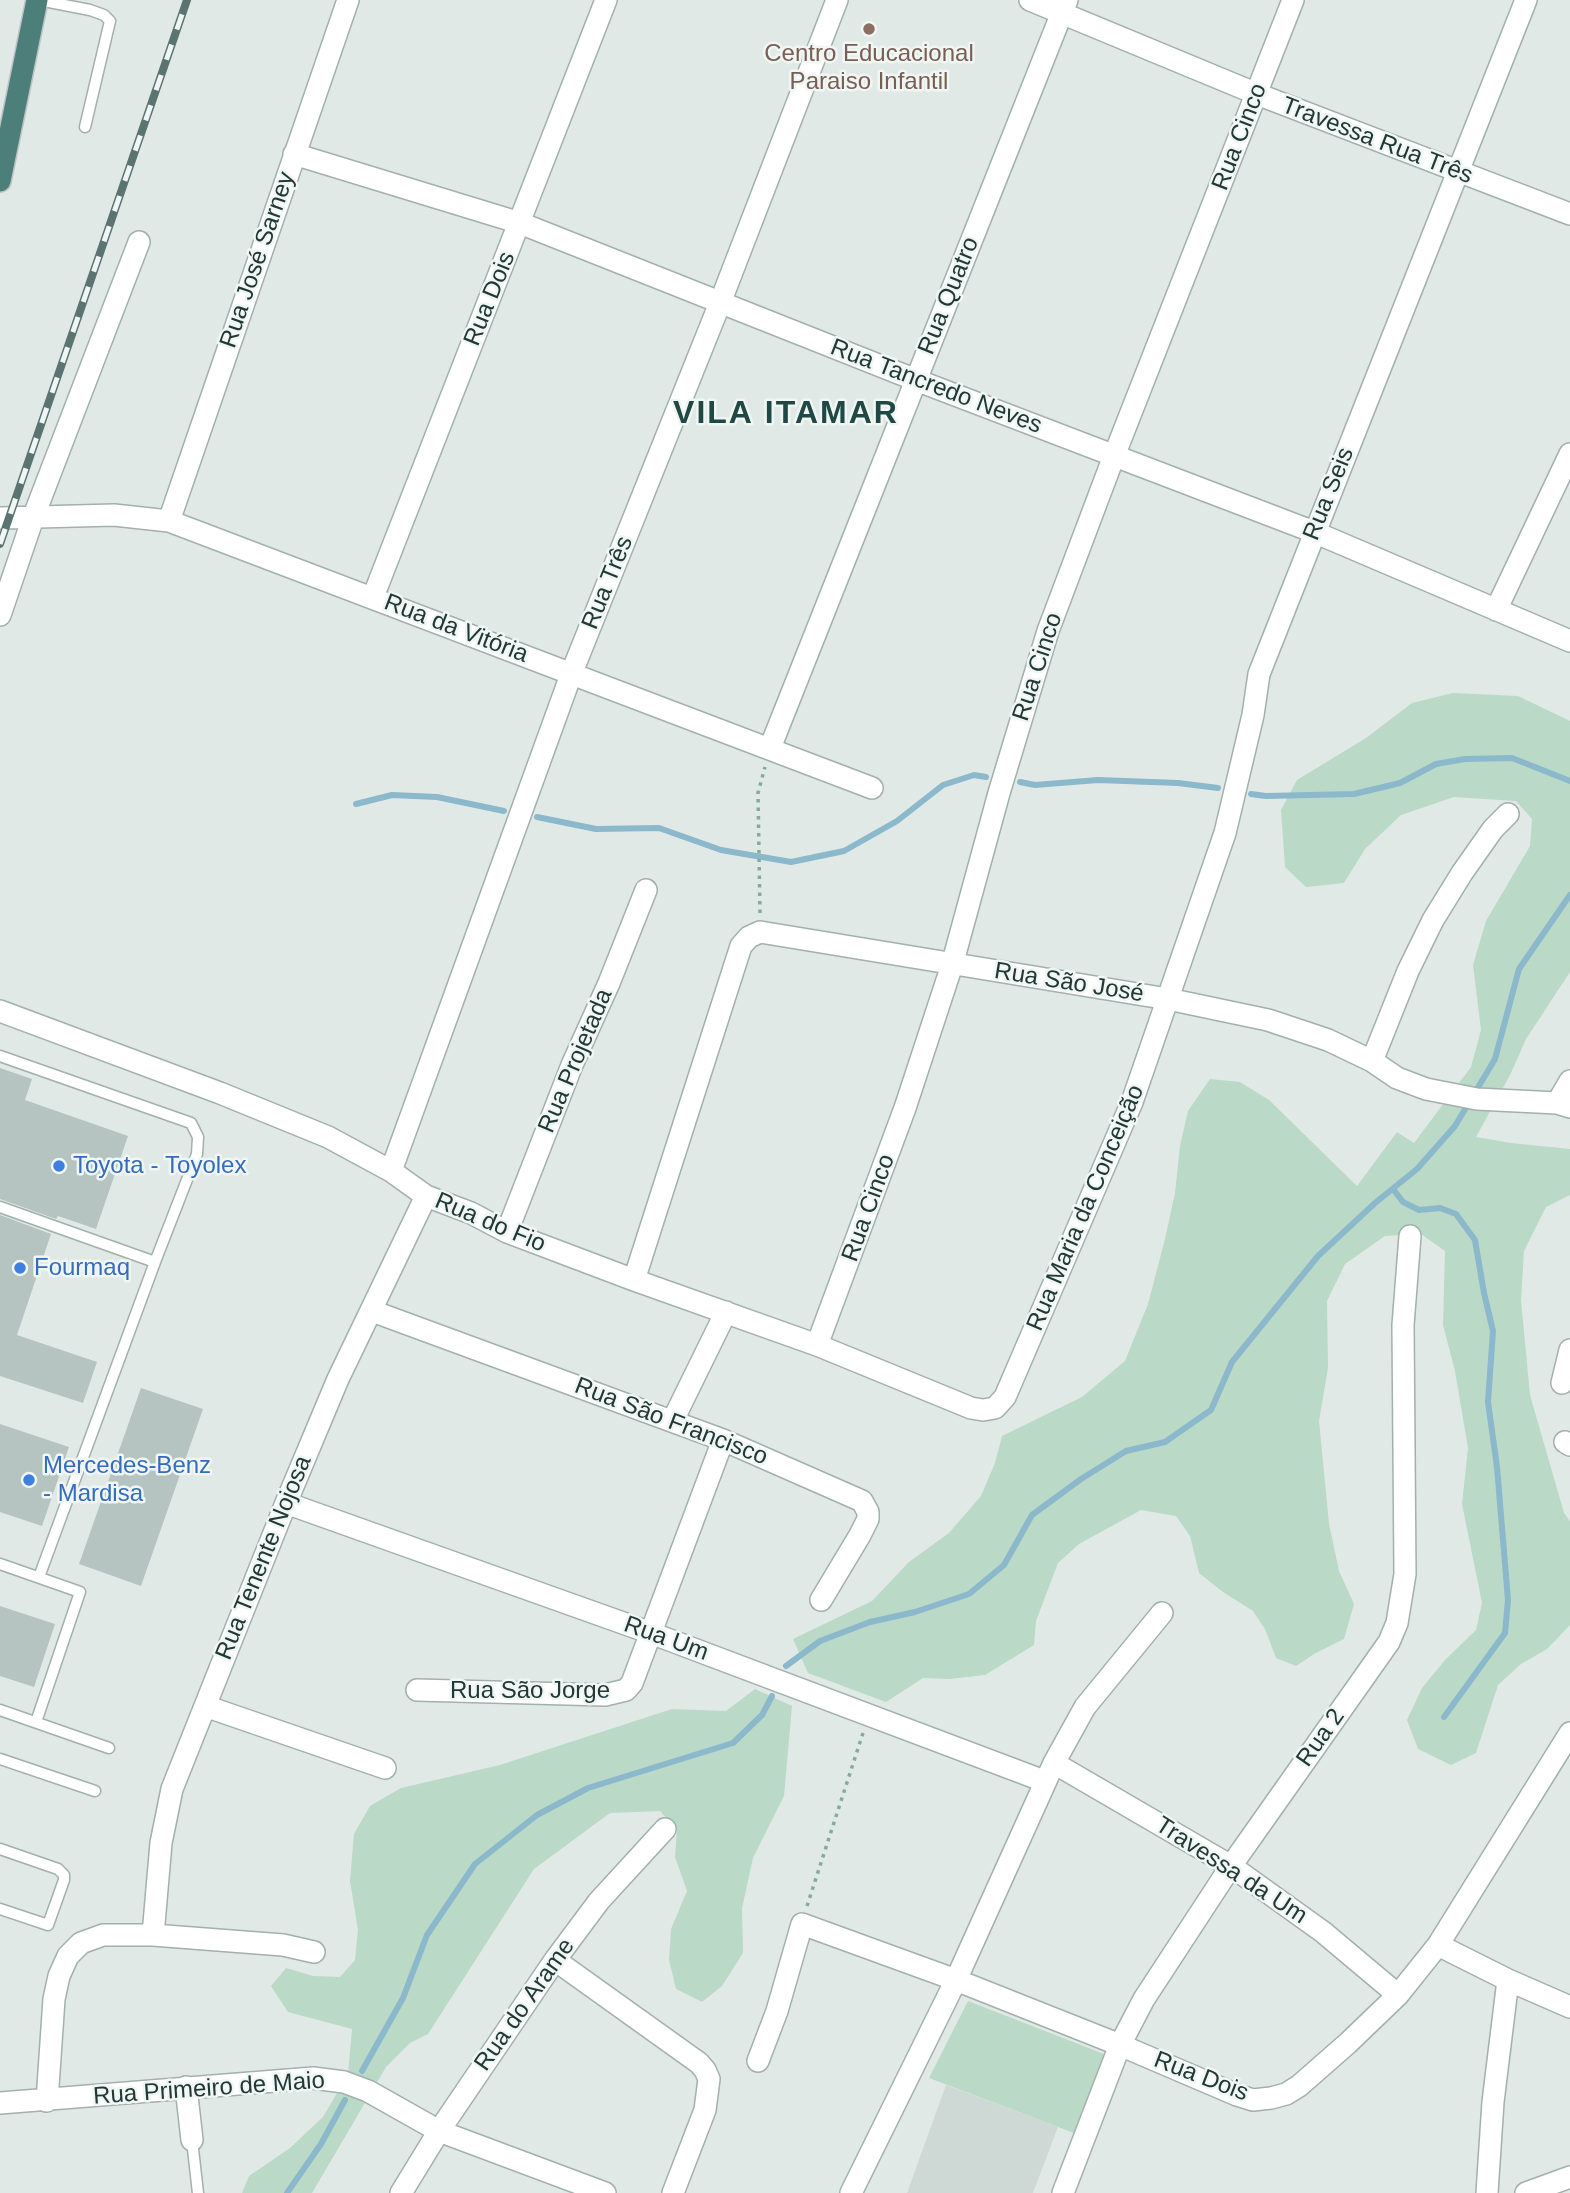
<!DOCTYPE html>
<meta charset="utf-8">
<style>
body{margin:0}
canvas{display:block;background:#e0e9e6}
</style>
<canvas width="1570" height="2193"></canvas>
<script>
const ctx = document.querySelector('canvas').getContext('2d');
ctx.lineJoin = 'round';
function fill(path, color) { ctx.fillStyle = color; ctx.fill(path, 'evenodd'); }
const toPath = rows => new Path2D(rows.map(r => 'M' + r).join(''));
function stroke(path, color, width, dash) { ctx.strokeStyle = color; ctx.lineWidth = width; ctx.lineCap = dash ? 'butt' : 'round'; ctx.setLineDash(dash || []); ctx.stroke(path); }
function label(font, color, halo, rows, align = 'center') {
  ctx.font = font + ' Helvetica,sans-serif'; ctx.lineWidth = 5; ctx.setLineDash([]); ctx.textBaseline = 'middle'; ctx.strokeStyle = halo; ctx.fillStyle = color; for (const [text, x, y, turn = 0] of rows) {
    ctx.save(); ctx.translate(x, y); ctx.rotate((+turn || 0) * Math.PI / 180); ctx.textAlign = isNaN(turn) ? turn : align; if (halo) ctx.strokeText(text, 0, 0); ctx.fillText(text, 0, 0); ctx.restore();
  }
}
fill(toPath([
 [946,2085,1058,2127,1033,2193,907,2193]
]), '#ced9d6');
fill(toPath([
 [1453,693,1518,696,1570,721,1570,972,1526,1039,1510,1075,1476,1137,1511,1143,1570,1149,1570,1195,1546,1207,1524,1251,1521,1300,1530,1395,1564,1513,1570,1521,1570,1625,1547,1649,1521,1664,1498,1685,1476,1753,1451,1765,1418,1749,1407,1720,1422,1688,1445,1660,1476,1630,1482,1603,1462,1504,1468,1448,1455,1371,1443,1325,1445,1251,1421,1234,1385,1236,1345,1264,1327,1301,1328,1368,1319,1421,1329,1524,1339,1571,1354,1604,1344,1639,1314,1654,1296,1666,1276,1658,1265,1629,1253,1611,1223,1592,1199,1573,1190,1536,1176,1516,1141,1510,1079,1544,1058,1563,1036,1621,1034,1645,985,1675,949,1679,923,1678,886,1702,808,1673,793,1639,872,1601,909,1562,949,1533,981,1496,995,1463,1002,1436,1082,1397,1125,1361,1148,1304,1165,1239,1175,1193,1180,1146,1188,1111,1210,1079,1240,1082,1269,1100,1357,1186,1397,1132,1414,1143,1471,1067,1481,1030,1473,965,1486,921,1530,846,1532,819,1516,801,1454,797,1401,815,1365,849,1344,883,1306,887,1285,867,1281,810,1297,780,1366,738,1412,703],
 [755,1689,792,1706,784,1796,753,1858,742,1908,743,1953,722,1986,702,2002,676,1989,669,1960,671,1929,687,1891,675,1857,677,1830,660,1811,610,1813,534,1869,428,2034,410,2043,386,2067,312,2193,242,2193,249,2176,290,2148,323,2117,348,2074,352,2029,288,2012,271,1986,286,1968,313,1976,340,1977,355,1960,358,1930,350,1881,354,1834,370,1806,401,1788,500,1765,672,1709,726,1711],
 [968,2001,1104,2054,1074,2133,929,2078]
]), '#bad9c7');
stroke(toPath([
 [1020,782,1035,785,1098,780,1178,783,1218,788],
 [1251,794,1266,796,1354,794,1400,783,1436,764,1465,759,1512,758,1570,781],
 [356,804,392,795,437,797,504,811],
 [537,817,596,829,659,828,721,850,791,862,844,851,897,821,943,785,974,775,986,777],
 [1393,1189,1403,1202,1419,1210,1440,1208,1456,1214,1475,1240,1484,1293,1493,1331,1488,1402,1497,1467,1508,1600,1505,1633,1444,1717],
 [786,1666,820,1641,870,1622,915,1612,969,1594,1004,1565,1032,1515,1081,1479,1126,1451,1165,1442,1211,1410,1232,1362,1318,1256,1375,1203,1417,1169,1455,1126,1495,1059,1519,969,1570,895],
 [362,2071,403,1998,427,1935,475,1864,537,1815,588,1788,733,1743,762,1715,772,1696],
 [287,2193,321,2144,345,2100]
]), '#8bb8cb', 6);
fill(toPath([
 [0,1068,32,1079,25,1100,128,1136,96,1229,58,1216,56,1219,0,1199],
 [0,1215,51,1234,17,1335,97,1362,83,1403,0,1376],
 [141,1388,203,1409,141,1586,79,1564],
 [0,1424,69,1447,42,1526,0,1512],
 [0,1606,55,1624,34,1687,0,1676]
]), '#b5c4c0');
const service = toPath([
 [39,0,90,10,104,15,110,21,85,127],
 [0,1056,191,1123,198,1137,197,1154,155,1262],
 [0,1207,155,1262,39,1577],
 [0,1564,80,1592,36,1722],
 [0,1710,109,1748],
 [0,1759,95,1791],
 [0,1849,58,1869,64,1875,64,1880,48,1925,0,1909],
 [192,2140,198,2193]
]);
const minor = toPath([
 [1030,0,1257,94,1570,214],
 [294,154,520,223,916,380,1314,532,1570,641],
 [0,518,114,515,169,521,872,788],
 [169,521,348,0],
 [373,597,606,0],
 [1496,610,1570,454],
 [0,615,33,518,139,242],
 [770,748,1067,0],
 [0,1011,220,1093,328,1137,391,1171,426,1196,471,1213,507,1232,634,1280,817,1345,971,1408,983,1410,995,1408,1005,1397,1132,1102,1225,833,1253,715,1259,674,1526,0],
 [1372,1061,1408,971,1433,920,1462,873,1493,829,1508,814],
 [1557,1103,1570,1081],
 [391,1171,572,672,720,303,837,0],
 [507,1232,572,1065,609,983,646,890],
 [634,1280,741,946,749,937,760,932,1168,999,1268,1020,1328,1040,1372,1061,1397,1078,1426,1089,1477,1099,1557,1103,1570,1107],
 [372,1311,723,1440,862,1501,868,1512,868,1519,860,1535,821,1600],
 [817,1345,905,1108,952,965,999,793,1048,631,1114,456,1293,0],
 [1562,1383,1570,1350],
 [673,1420,726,1312],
 [1565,1442,1570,1445],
 [286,1503,651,1633,1044,1781],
 [417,1690,605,1695,626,1690,632,1683,723,1440],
 [205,1706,385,1768],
 [1054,1763,1231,1866,1323,1932,1398,1995],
 [153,1935,161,1843,172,1789,286,1503,338,1379,426,1196],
 [1438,1945,1508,1980,1570,2007],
 [555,1960,699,2063,705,2070,709,2079,705,2110,673,2193],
 [758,2061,777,2011,802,1924,956,1980,1120,2045,1237,2095,1253,2100,1271,2098,1286,2094,1299,2086,1348,2043,1398,1995,1438,1945,1570,1733],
 [186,2087,192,2140],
 [47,2101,54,1999,59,1976,68,1956,81,1943,103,1935,153,1935,283,1945,314,1952],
 [0,2103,313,2078,344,2082,368,2091,439,2131,605,2193],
 [401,2193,439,2131,555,1960,599,1901,665,1829],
 [851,2193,956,1980,1054,1763,1085,1707,1162,1613],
 [1063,2193,1120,2045,1144,1999,1231,1866,1389,1642,1397,1623,1405,1574,1403,1325,1410,1236],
 [1487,2193,1493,2102,1508,1980],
 [1526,2193,1570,2177]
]);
const trunk = toPath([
 [0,181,37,0]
]);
stroke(service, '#a3b0ad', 13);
stroke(minor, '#a3b0ad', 24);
stroke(trunk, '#bdc3c2', 24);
stroke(toPath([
 [760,913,758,793,765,767],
 [807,1906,863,1733]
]), '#82aba4', 3.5, [3.5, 5]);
stroke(service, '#fff', 10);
stroke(minor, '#fff', 21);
stroke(trunk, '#4c7f7a', 21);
const rail = toPath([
 [0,544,187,0]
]);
stroke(rail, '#5c7471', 8);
stroke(rail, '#f0f6f4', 5, [16]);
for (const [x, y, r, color] of [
 [869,29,7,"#8d6e63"],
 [59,1166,7,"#3f7fe0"],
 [20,1268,7,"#3f7fe0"],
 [29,1480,7,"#3f7fe0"]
]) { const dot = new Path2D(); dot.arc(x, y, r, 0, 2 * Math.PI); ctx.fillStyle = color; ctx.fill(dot); stroke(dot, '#f0f6f4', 2.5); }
label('24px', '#785e54', '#f0f6f4', [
 ["Centro Educacional",869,54],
 ["Paraiso Infantil",869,82]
]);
label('24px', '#223835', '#f0f6f4', [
 ["Rua Cinco",1240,137,-69],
 ["Travessa Rua Três",1377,141,21],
 ["Rua José Sarney",258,260,-71],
 ["Rua Quatro",949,296,-68],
 ["Rua Dois",490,299,-68],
 ["Rua Tancredo Neves",936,387,21],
 ["Rua Seis",1329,494,-68],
 ["Rua Três",608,583,-68],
 ["Rua da Vitória",456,629,21],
 ["Rua Cinco",1038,667,-72],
 ["Rua São José",1069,983,9],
 ["Rua Projetada",576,1061,-67],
 ["Rua Cinco",869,1208,-70],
 ["Rua Maria da Conceição",1086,1208,-67],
 ["Rua do Fio",490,1223,23],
 ["Rua São Francisco",671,1422,21],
 ["Rua Tenente Nojosa",264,1558,-68],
 ["Rua Um",666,1639,20],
 ["Rua São Jorge",530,1691],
 ["Rua 2",1321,1738,-55],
 ["Travessa da Um",1231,1871,33],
 ["Rua do Arame",525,2005,-55],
 ["Rua Dois",1201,2077,21],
 ["Rua Primeiro de Maio",209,2089,-4]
]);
label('24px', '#366cbe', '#f0f6f4', [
 ["Toyota - Toyolex",73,1166],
 ["Fourmaq",34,1268],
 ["Mercedes-Benz",43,1466],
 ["- Mardisa",43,1494]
], 'left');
ctx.letterSpacing = '2px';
label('bold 32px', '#204844', '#f0f6f4', [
 ["VILA ITAMAR",786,414]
]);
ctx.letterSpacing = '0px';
</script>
